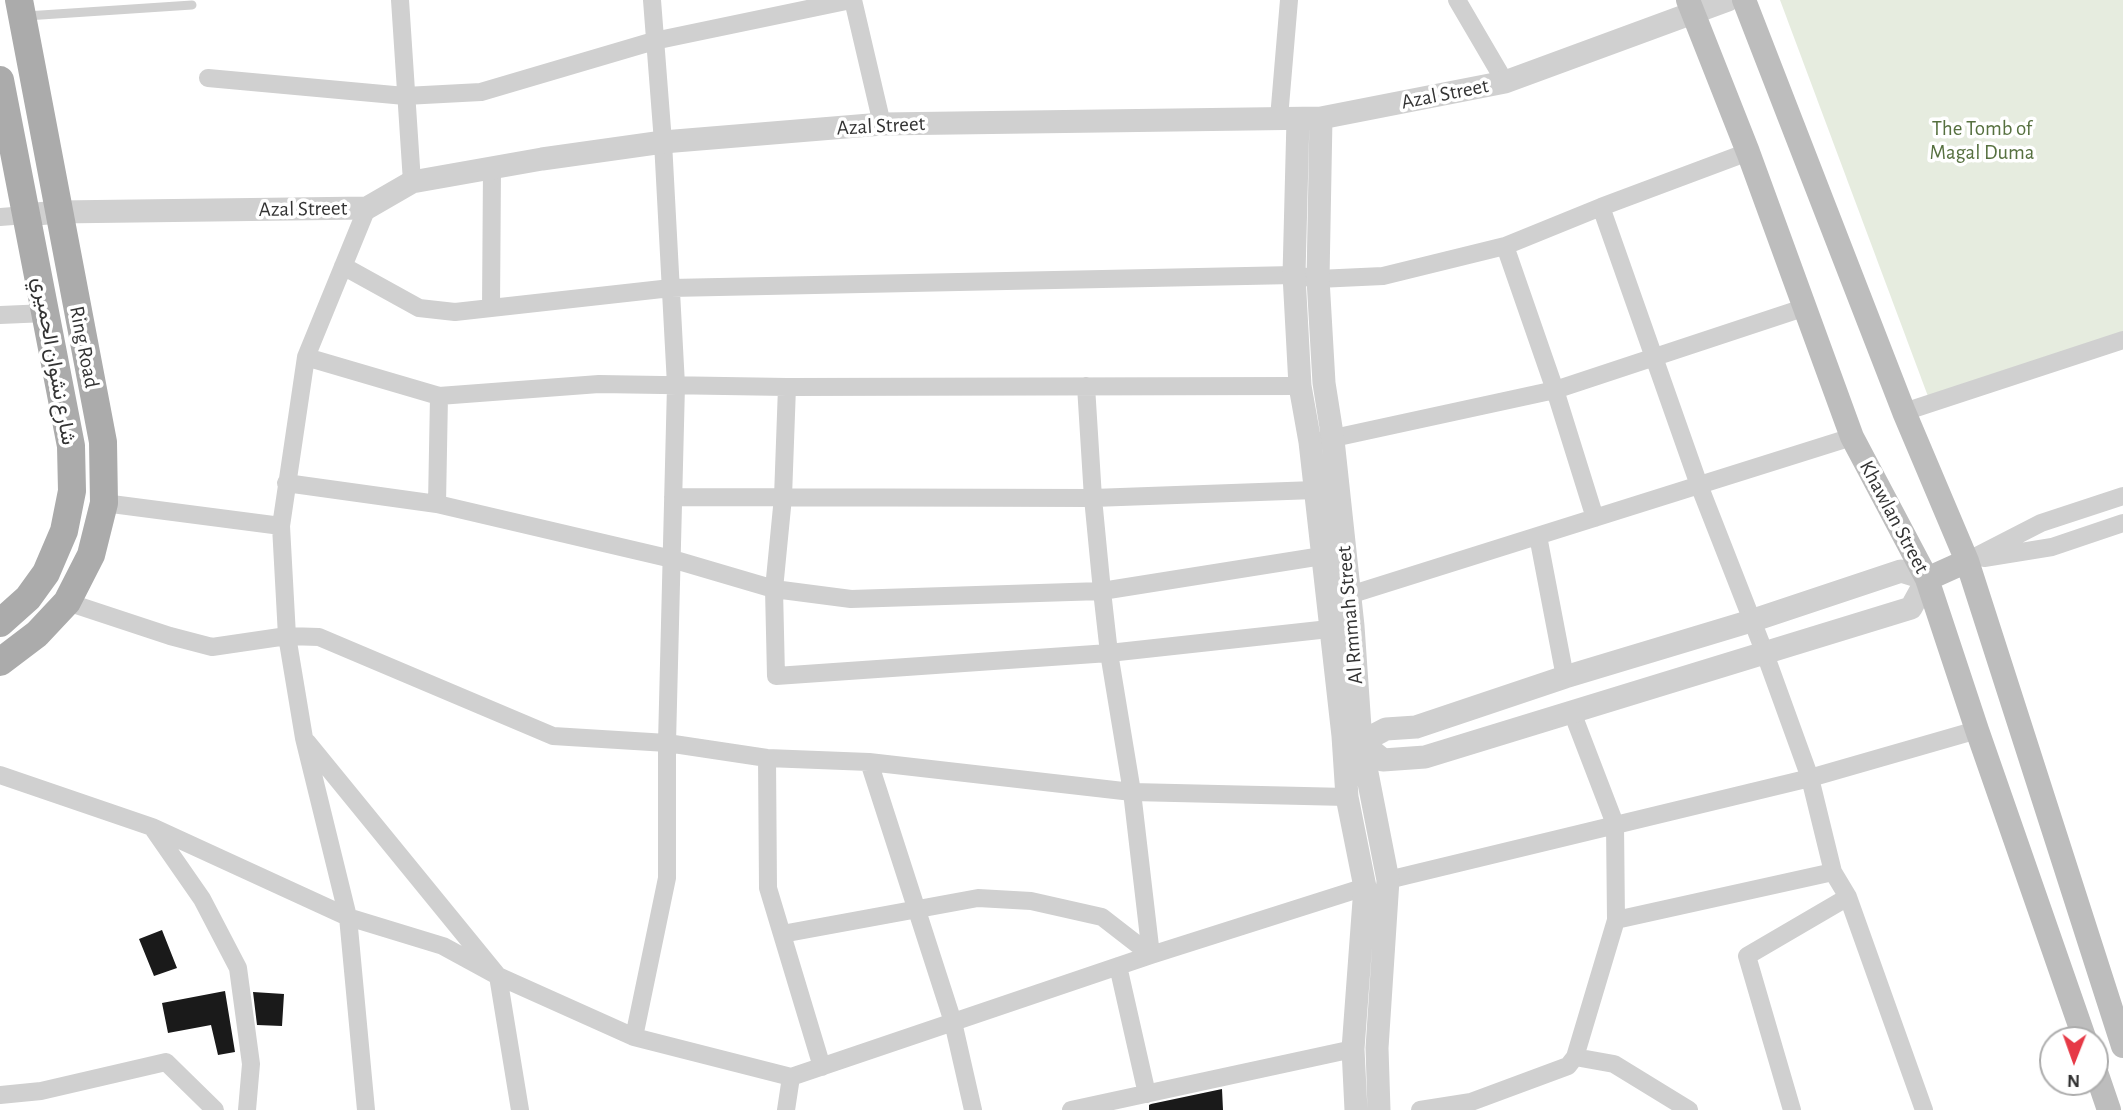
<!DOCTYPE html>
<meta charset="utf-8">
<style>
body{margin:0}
#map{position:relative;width:2123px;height:1110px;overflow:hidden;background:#fff;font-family:"Alegreya Sans",sans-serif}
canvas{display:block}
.north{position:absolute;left:2039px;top:1026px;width:70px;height:70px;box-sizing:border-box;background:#fff;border:2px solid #adadad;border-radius:50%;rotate:181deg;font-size:19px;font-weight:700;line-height:28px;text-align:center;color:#333}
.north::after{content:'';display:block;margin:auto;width:24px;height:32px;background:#e63946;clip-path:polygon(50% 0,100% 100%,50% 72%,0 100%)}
</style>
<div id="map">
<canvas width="2123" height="1110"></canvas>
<div class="north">N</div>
</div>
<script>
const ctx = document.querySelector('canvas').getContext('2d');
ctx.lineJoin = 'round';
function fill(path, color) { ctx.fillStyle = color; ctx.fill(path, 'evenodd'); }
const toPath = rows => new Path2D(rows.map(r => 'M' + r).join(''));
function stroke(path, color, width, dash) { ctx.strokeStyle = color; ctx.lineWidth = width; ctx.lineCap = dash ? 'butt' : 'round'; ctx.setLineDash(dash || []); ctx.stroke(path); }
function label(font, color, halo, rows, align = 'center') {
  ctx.font = font + ' "Alegreya Sans",Vazirmatn,sans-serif'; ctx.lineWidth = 7; ctx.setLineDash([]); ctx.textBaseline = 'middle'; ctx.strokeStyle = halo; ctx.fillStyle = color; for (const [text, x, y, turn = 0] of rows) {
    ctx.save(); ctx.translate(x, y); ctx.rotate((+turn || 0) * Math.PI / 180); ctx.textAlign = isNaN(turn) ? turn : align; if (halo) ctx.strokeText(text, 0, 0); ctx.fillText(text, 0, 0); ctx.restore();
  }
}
fill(toPath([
 [1780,0,2123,0,2123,334,1929,399]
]), '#e6ecdf');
fill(toPath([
 [162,930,177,968,154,976,139,939],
 [225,991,235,1052,218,1055,211,1025,168,1033,162,1003],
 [253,992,284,994,282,1026,257,1025],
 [1222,1089,1223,1110,1149,1110,1149,1105,1151,1104]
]), '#1a1a1a');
stroke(toPath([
 [26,16,192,5]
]), '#d0d0d0', 9);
stroke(toPath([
 [400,0,412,182],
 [853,0,882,124],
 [1457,0,1505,82],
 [208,78,405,96,481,92,654,41,851,0],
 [1279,118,1289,0],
 [1601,207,1699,485,1764,651,1810,778,1833,872,1848,897,1924,1110],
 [0,217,26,215],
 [1505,246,1555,390,1595,518],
 [343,266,419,308,455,312,671,288,1294,275,1318,279,1383,276,1505,246,1601,207,1748,152],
 [491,308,492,168],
 [0,315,47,313],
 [306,357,439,396,599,384,787,387,1300,386],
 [1086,386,1093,498,1102,591,1109,653,1132,792,1151,955],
 [787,387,783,497,774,589,776,676,1109,653,1329,629],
 [1904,412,2123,340],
 [1320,441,1555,390,1803,308],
 [286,483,437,504,672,559,774,589,851,599,1102,591,1322,556],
 [673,497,1093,498,1315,490],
 [104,503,281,526],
 [437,504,439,396],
 [1538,536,1565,677],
 [1984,558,2052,547,2123,523],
 [1967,561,2041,523,2123,496],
 [1340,598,1852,437],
 [67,602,170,636,212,647,287,636,319,637,553,736,667,743,767,758,869,762,1132,792,1347,797],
 [307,742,498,976,520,1110],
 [767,758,768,888,822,1067],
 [869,762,953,1022,973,1110],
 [0,775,152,827,348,917,443,946,498,976,634,1037,791,1077,1151,955,1365,887],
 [152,827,202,899,238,968,251,1064,247,1110],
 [1388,880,1810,778,1977,730],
 [1616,920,1833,872],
 [782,934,978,898,1031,901,1102,917,1151,955],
 [1118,966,1147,1094],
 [634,1037,667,878,667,743,676,385,663,142,652,0],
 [1575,1057,1614,1064,1689,1110],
 [0,1095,41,1091,166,1062,215,1110],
 [366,1110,348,917,304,738,287,636,281,526,306,357,367,208],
 [786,1110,791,1077],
 [1071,1110,1353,1049],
 [1420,1110,1471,1102,1568,1066,1575,1057,1616,920,1615,824,1572,712],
 [1792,1110,1747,956,1848,897]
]), '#d0d0d0', 18);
stroke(toPath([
 [1321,118,1318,279,1324,383,1333,440,1353,626,1361,742,1388,880,1377,1048,1379,1110],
 [1298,119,1294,275,1300,386,1310,442,1343,736,1347,797,1365,887,1353,1049,1356,1110],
 [26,215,58,212,367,208,412,182,542,159,663,142,882,124,1321,118,1505,82,1728,0],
 [1343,736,1361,742,1383,760,1425,757,1911,608,1927,579,1901,571,1751,621,1565,677,1416,727,1386,729,1361,742]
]), '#d0d0d0', 23);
stroke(toPath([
 [1688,0,1748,152,1852,437,1927,579,1977,730,2085,1040],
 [1744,0,1904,412,1967,561,2123,1046],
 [1927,579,1967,561],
 [2095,1069,2109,1110]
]), '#bdbdbd', 24);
stroke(toPath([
 [0,80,71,446,72,491,64,531,46,573,28,598,0,623],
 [0,662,37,634,67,602,91,555,104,503,103,442,19,0]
]), '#ababab', 28);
label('21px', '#333', '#fff', [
 ["Azal Street",1445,94,-11],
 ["Azal Street",881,126,-3],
 ["Azal Street",303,209,-1],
 ["Ring Road",84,347,79],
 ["شارع نشوان الحميري",54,361,80],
 ["Khawlan Street",1894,517,62],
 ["Al Rmmah Street",1350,615,-95]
]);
label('21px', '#56703f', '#fff', [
 ["The Tomb of",1982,129],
 ["Magal Duma",1982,153]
]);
</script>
